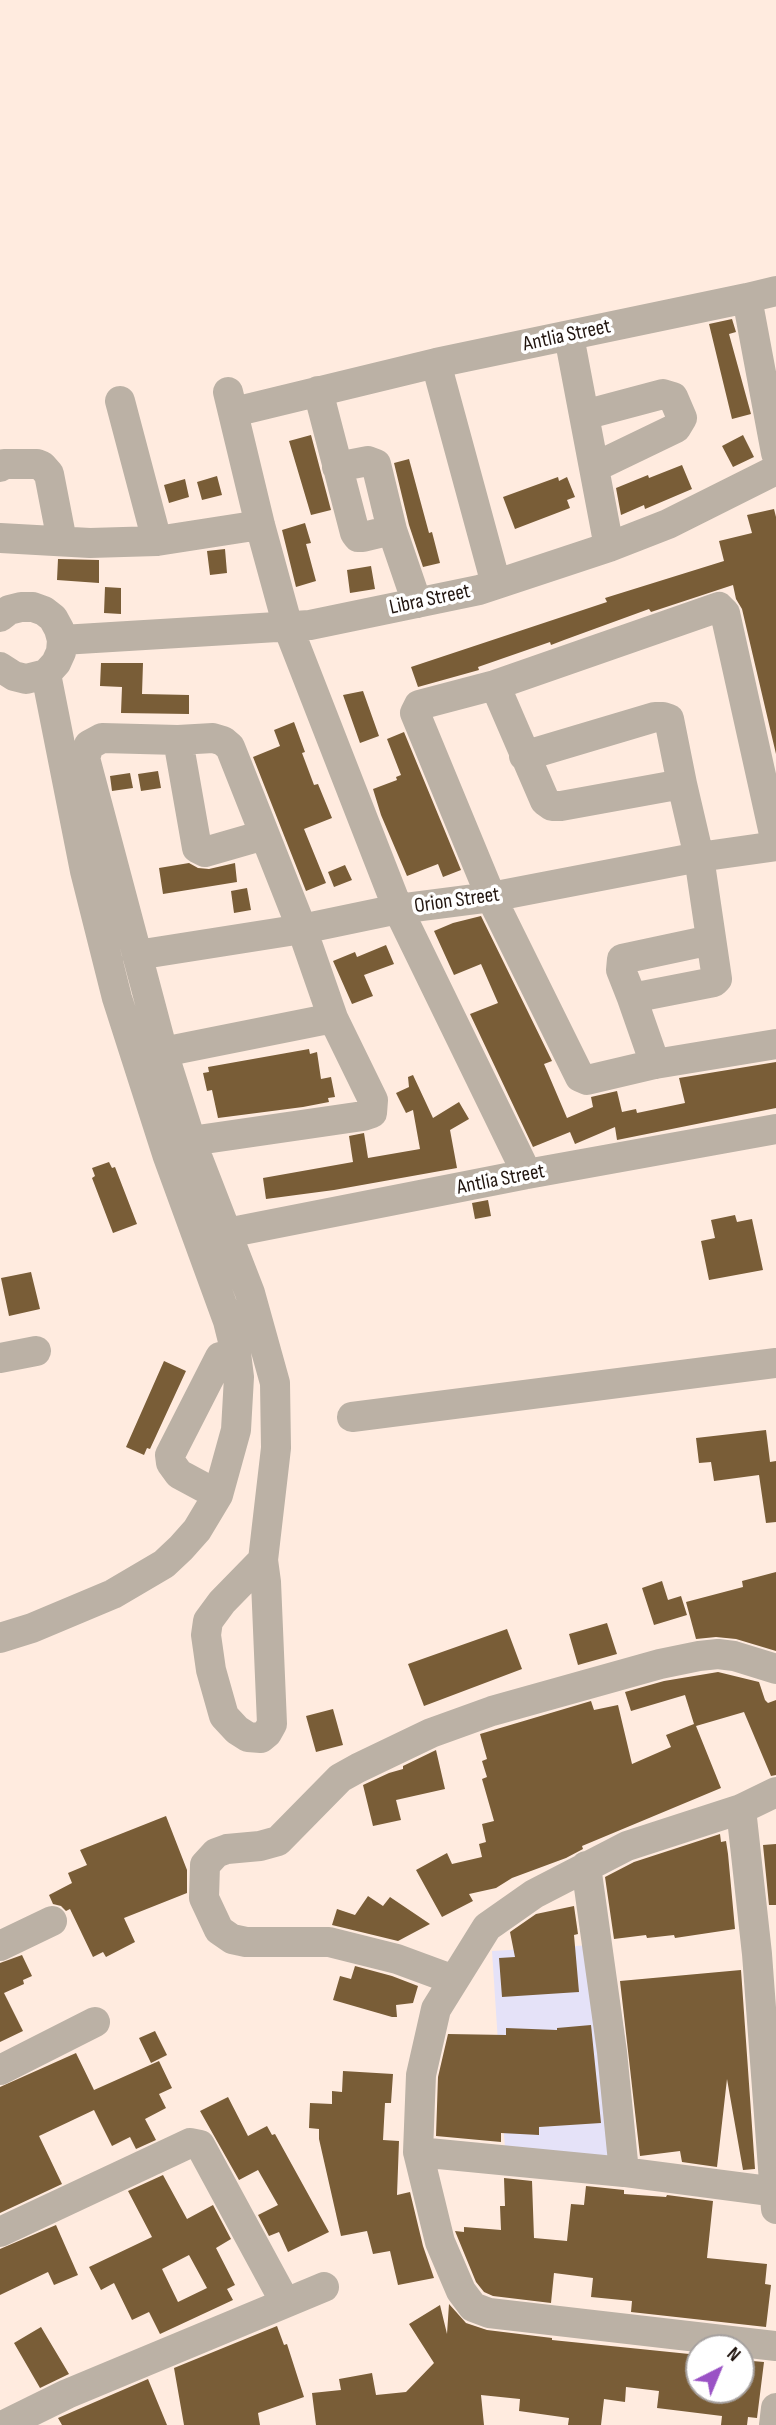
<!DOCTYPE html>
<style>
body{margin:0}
#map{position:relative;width:776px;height:2425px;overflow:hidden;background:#ffebdf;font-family:"Sofia Sans Condensed",sans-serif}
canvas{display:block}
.north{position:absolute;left:685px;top:2334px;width:70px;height:70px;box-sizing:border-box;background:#fff;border:2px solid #a6a19f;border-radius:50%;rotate:43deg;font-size:19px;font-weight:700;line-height:28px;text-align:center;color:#21150f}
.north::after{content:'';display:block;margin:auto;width:24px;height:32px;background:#9a52c5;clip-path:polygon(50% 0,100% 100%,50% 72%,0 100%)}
</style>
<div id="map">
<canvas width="776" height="2425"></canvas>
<div class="north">N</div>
</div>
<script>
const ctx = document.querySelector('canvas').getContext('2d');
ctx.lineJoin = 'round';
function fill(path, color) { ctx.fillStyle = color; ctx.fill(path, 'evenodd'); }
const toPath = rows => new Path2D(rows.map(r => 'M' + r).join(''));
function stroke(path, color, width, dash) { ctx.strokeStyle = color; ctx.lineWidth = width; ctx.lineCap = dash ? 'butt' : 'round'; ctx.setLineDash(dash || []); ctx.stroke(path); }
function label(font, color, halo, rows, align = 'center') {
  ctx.font = font + ' "Sofia Sans Condensed",sans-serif'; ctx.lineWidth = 7; ctx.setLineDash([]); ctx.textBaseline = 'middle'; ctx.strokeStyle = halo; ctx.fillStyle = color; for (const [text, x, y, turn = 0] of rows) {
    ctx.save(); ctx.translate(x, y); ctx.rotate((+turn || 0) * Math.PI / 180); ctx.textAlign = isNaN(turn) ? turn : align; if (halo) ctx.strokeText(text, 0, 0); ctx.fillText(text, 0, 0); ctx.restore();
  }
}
fill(toPath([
 [592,1945,611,2158,505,2149,492,1951]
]), '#e5e2f8');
fill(toPath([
 [732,319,736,332,729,334,751,414,732,419,709,324],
 [311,435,331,510,311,515,289,441],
 [743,435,754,457,733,467,722,446],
 [409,459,429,533,432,532,440,563,423,567,409,525,394,463],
 [682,465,692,489,645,509,644,505,621,515,616,488,648,475,649,478],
 [217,476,222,495,202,500,197,482],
 [558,477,559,481,567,477,575,497,567,500,570,508,515,529,503,497],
 [185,479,189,497,169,503,164,485],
 [774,509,776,517,776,754,742,609,736,599,733,585,651,612,649,609,564,640,551,645,550,642,501,659,478,667,479,670,418,687,411,667,607,602,605,598,724,561,719,541,752,533,747,515],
 [305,523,311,543,306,544,316,581,296,587,282,530],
 [225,549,227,573,210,575,207,551],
 [58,559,99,560,99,583,57,580],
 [371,566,375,589,350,593,347,570],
 [105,587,121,588,121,614,104,613],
 [101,663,143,663,142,694,189,695,189,714,121,713,122,687,100,686],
 [363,691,379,736,360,743,343,695],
 [294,722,305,752,302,753,314,785,318,784,332,818,304,829,326,883,306,891,253,757,280,746,274,730],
 [404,732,461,870,443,877,438,864,407,876,381,815,373,789,397,780,396,777,401,775,387,739],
 [158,771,161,788,141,791,138,774],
 [130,773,133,788,112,791,110,776],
 [189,863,198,868,209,869,235,863,237,882,163,894,159,868],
 [345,865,352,880,334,887,328,872],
 [247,888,251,910,234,913,231,891],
 [481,916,552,1061,544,1064,567,1118,593,1107,591,1097,617,1091,622,1112,636,1109,637,1113,685,1103,679,1078,776,1062,776,1108,617,1140,615,1127,575,1144,570,1132,533,1147,470,1014,498,1003,481,964,454,975,434,931,453,923],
 [386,945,394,964,364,975,373,996,352,1004,333,961,355,952,357,957],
 [309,1049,310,1054,317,1052,321,1079,331,1077,335,1097,328,1098,329,1102,303,1107,218,1118,212,1090,207,1091,203,1073,209,1072,208,1067],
 [413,1075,433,1118,459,1102,469,1119,450,1130,457,1168,334,1190,266,1199,263,1178,353,1162,349,1136,364,1133,368,1158,420,1149,413,1110,406,1113,396,1093,409,1087,408,1077],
 [109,1162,112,1168,115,1167,137,1224,113,1233,92,1178,95,1176,92,1168],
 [488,1200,491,1216,475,1219,472,1203],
 [735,1215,737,1222,752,1219,763,1270,709,1280,701,1241,715,1238,711,1220],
 [31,1272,40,1309,9,1316,1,1278],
 [164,1361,186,1371,150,1449,147,1448,144,1455,126,1447],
 [766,1430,770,1462,776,1461,776,1522,766,1523,759,1475,714,1481,711,1462,699,1463,696,1438],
 [776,1572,776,1651,736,1639,716,1637,696,1639,686,1602,743,1587,742,1581],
 [662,1581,668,1600,681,1596,687,1615,654,1625,642,1588],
 [607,1623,617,1654,578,1665,569,1634],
 [507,1629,522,1669,424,1706,408,1664],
 [718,1672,759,1682,765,1700,768,1703,776,1700,776,1775,771,1776,744,1712,696,1726,721,1788,582,1846,583,1849,566,1858,512,1878,496,1888,469,1894,473,1901,442,1917,416,1870,447,1853,452,1864,482,1857,479,1844,486,1842,482,1824,494,1821,482,1779,487,1777,482,1761,487,1759,480,1734,591,1701,594,1710,618,1705,632,1764,671,1747,666,1735,694,1724,685,1695,631,1711,625,1692,664,1681],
 [333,1709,343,1745,316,1752,306,1716],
 [436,1750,445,1789,396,1800,401,1820,373,1826,363,1785,389,1773,403,1769,403,1766],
 [166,1816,187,1870,187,1893,124,1918,135,1942,106,1957,103,1952,93,1957,70,1909,66,1911,61,1906,53,1904,49,1895,72,1883,68,1873,87,1865,80,1850],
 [720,1834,721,1842,726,1841,728,1854,735,1929,675,1938,674,1935,647,1938,646,1935,614,1939,605,1877,634,1862],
 [776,1844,776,1905,769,1905,763,1845],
 [368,1896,383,1906,390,1897,430,1924,398,1941,332,1925,337,1909,355,1915],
 [574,1906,578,1934,574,1935,579,1992,502,1997,499,1958,515,1957,510,1932,536,1914],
 [22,1955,32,1976,23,1980,24,1984,4,1993,23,2031,0,2042,0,1963],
 [355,1966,392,1976,418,1986,413,2003,396,2005,397,2017,392,2017,333,2000,340,1976,351,1979],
 [741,1970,755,2169,743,2170,727,2079,717,2167,682,2162,680,2151,640,2156,620,1981],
 [591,2025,601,2123,539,2127,539,2135,501,2133,501,2142,436,2136,438,2077,448,2034,506,2035,506,2028,557,2030,557,2028],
 [155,2031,167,2055,151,2063,139,2038],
 [76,2053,94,2090,159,2061,172,2088,159,2094,166,2108,145,2119,156,2140,136,2149,130,2137,112,2146,94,2110,39,2136,62,2184,0,2213,0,2087],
 [343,2071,393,2074,391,2103,385,2103,383,2140,399,2141,397,2195,410,2192,423,2246,434,2278,398,2285,390,2251,373,2254,367,2231,341,2236,319,2139,319,2129,309,2128,310,2103,332,2104,332,2091,342,2092],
 [228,2097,248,2136,267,2126,272,2135,275,2134,329,2232,288,2252,279,2232,269,2236,258,2215,278,2205,258,2170,239,2180,200,2111],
 [163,2175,187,2219,213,2205,231,2239,216,2248,235,2285,227,2289,233,2300,160,2334,149,2312,132,2320,114,2283,101,2290,89,2267,152,2237,128,2191],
 [189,2255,207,2288,178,2302,162,2269],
 [504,2178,532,2181,534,2238,567,2241,571,2204,584,2205,586,2186,624,2190,624,2194,666,2197,667,2195,713,2201,707,2258,767,2264,765,2284,771,2285,766,2327,631,2312,632,2301,591,2297,593,2278,554,2273,551,2303,493,2296,484,2292,476,2282,455,2231,464,2232,464,2227,501,2230,500,2206,505,2206],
 [56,2225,78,2275,54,2285,48,2272,0,2295,0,2249],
 [449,2304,466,2323,487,2330,552,2338,552,2340,699,2355,699,2390,741,2390,741,2360,764,2362,757,2418,748,2417,747,2425,721,2425,722,2416,657,2408,659,2391,626,2387,625,2402,604,2399,601,2425,568,2425,569,2418,519,2411,520,2399,481,2395,484,2425,316,2425,312,2393,341,2390,339,2379,372,2373,376,2395,406,2392,434,2363,409,2324,440,2305,447,2334],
 [277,2326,284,2345,287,2344,304,2397,258,2413,260,2425,184,2425,174,2368],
 [41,2327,69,2374,40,2388,14,2343],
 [148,2379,167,2425,62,2425,58,2418]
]), '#795d37');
stroke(toPath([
 [747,298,776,291],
 [569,336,609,547],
 [436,363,496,584],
 [318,391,355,533,358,537,363,537,392,530,417,603],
 [228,392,260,525,288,627,398,909,527,1174],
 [120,401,157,541],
 [234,412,436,363,747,298,776,453],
 [584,415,663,394,673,397,682,418,676,428,595,467],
 [0,467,4,464,37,464,42,466,49,474,62,541],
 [337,467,368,461,376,464,392,530],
 [0,538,90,543,157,541,260,525],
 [0,617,9,610,21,607,33,607,44,611,53,618,59,629,62,640,61,652,56,663,46,674,26,679,14,676,0,667],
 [62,640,310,625,479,590,609,547,668,524,776,470],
 [495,685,545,801,552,806,561,806,682,784,699,857,717,979,714,982,632,998,655,1064],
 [178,740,197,848,205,852,264,835],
 [524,756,655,717,663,717,669,719,682,784],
 [776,843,725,613,719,607,495,685,419,705,415,713,491,897,580,1077,587,1080,655,1064,776,1044],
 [137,955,302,929,398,909,491,897,699,857,776,846],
 [632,998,621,970,622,959,711,940],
 [163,1052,333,1018],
 [191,1141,363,1116,372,1113,373,1100,333,1018,302,929,230,747,223,741,213,738,178,740,102,738,89,745,85,758,163,1052,191,1141,250,1293,275,1383,276,1448,263,1560,266,1582,272,1724,267,1733,261,1738,248,1737,237,1730,224,1716,211,1670,206,1635,208,1621,222,1602,263,1560],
 [227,1233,527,1174,776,1129],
 [0,1358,36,1351],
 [352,1417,776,1363],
 [218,1495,179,1474,171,1463,170,1455,220,1357,236,1353],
 [0,1638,32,1628,113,1594,164,1564,181,1548,197,1530,218,1495,236,1430,239,1377,236,1353,228,1321,167,1154,117,998,85,871,46,674],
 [776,1792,741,1809,627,1846,534,1894,487,1927,436,2009,421,2075,418,2152,440,2242,461,2291,473,2307,489,2313,776,2346],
 [741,1809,757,1954,776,2209],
 [586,1866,612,2052,624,2172],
 [0,1946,52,1921],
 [454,1980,397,1959,329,1942,246,1942,232,1939,219,1930,204,1898,205,1865,216,1853,227,1849,260,1846,278,1841,340,1778,358,1768,431,1733,492,1711,660,1664,699,1656,718,1654,734,1656,776,1669],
 [0,2070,95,2022],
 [418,2152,624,2172,776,2192],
 [0,2232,190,2143,200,2145,285,2302],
 [4,2425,67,2394,324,2287],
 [774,2425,776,2408]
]), '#bbb1a5', 30);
label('21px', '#21150f', '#fff', [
 ["Antlia Street",567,336,-12],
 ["Libra Street",430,600,-12],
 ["Orion Street",457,901,-8],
 ["Antlia Street",501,1180,-11]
]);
</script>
